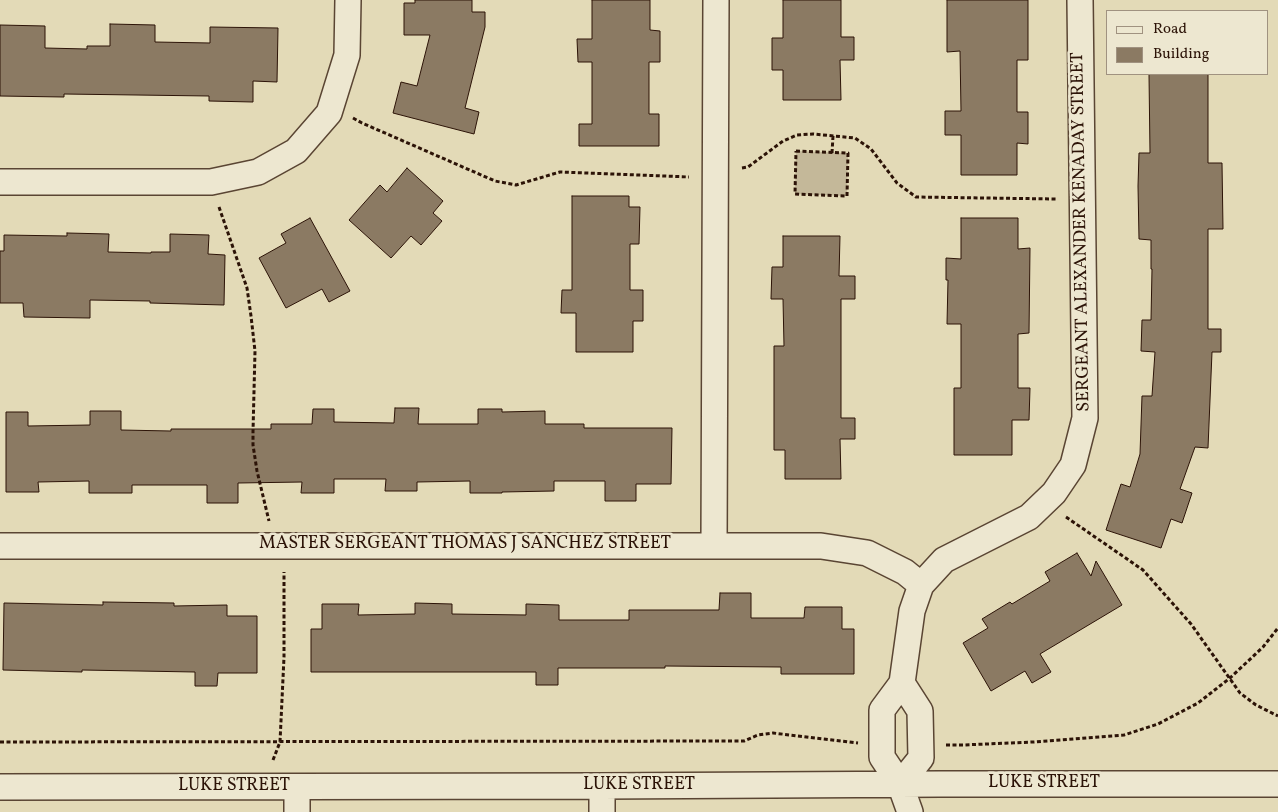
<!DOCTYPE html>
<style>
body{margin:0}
#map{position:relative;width:1278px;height:812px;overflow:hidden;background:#e3dab7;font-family:Vollkorn,serif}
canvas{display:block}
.legend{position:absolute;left:1106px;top:10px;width:162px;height:65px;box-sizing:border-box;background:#ede7d0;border:1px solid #a09280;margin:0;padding:6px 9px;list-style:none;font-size:15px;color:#2c1307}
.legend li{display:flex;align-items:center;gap:10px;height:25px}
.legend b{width:25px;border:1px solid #a09280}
</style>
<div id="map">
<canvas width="1278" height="812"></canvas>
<ul class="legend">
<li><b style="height:6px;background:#ede7d0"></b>Road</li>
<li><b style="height:14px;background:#8b7a63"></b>Building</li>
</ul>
</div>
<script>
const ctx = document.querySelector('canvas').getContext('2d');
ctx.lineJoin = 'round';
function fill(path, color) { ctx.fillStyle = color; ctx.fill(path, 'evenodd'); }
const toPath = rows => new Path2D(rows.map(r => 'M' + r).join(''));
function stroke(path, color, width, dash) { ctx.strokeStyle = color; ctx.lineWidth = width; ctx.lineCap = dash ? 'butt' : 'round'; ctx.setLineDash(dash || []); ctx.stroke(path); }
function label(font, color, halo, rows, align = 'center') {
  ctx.font = font + ' Vollkorn,serif'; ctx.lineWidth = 5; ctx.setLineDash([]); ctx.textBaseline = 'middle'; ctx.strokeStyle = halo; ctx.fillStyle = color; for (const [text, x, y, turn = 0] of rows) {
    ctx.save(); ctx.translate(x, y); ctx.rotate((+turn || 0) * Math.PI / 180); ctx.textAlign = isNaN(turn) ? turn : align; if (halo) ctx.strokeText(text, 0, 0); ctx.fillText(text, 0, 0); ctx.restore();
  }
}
fill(toPath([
 [796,151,848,153,847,196,795,194]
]), '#c4b899');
const building = toPath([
 [415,0,472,0,472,12,485,12,485,27,465,108,479,112,474,134,393,113,401,82,417,86,430,35,404,35,404,3,415,3,415,0],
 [592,0,650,0,650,30,660,31,660,62,649,62,649,114,659,114,659,146,579,146,579,124,592,124,592,62,578,62,577,39,592,39,592,0],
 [783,0,841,0,841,37,854,37,854,60,840,60,841,100,783,100,783,70,772,70,772,38,783,38,783,0],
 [947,0,1028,0,1028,60,1017,60,1017,112,1028,112,1028,144,1017,143,1017,175,961,175,961,135,945,135,945,111,961,111,960,51,947,52,947,0],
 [110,24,155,25,155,42,210,43,210,27,278,28,277,82,253,81,253,102,209,101,209,96,64,94,64,97,0,96,0,25,45,26,45,48,87,49,87,46,110,46,110,24],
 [1149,74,1208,74,1208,163,1222,163,1223,229,1208,229,1208,329,1221,329,1221,352,1212,352,1208,448,1195,447,1180,489,1192,493,1182,523,1171,519,1161,548,1106,530,1121,484,1130,487,1140,454,1142,396,1152,396,1155,352,1141,351,1142,320,1151,320,1152,269,1151,269,1151,240,1139,239,1138,186,1139,153,1150,153,1149,74],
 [407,168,443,201,433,213,442,221,421,245,411,236,391,258,349,220,380,185,387,192,407,168],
 [572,196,629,196,629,207,640,207,639,244,630,244,630,290,643,290,643,321,633,321,633,352,576,352,576,313,561,313,562,290,572,290,572,196],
 [310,218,350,291,329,302,322,289,286,308,259,258,286,243,281,234,310,218],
 [961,218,1018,218,1018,249,1030,248,1029,333,1018,334,1018,388,1030,388,1029,420,1012,420,1012,455,954,455,954,388,961,388,961,324,947,324,948,280,946,280,946,258,961,259,961,218],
 [67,233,109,234,108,252,151,253,151,252,170,252,170,234,209,235,208,254,225,255,224,305,150,303,150,301,90,300,90,318,24,317,23,303,0,303,0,251,4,251,4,235,67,236,67,233],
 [783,236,840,236,839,276,855,276,855,299,841,299,841,418,855,418,855,439,840,439,841,479,785,479,785,450,774,450,774,346,784,346,783,299,771,299,772,267,783,267,783,236],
 [395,408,419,408,418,424,478,424,478,409,502,409,502,412,545,411,545,424,584,424,584,428,672,428,671,484,636,484,636,501,605,501,605,481,554,481,554,491,502,492,502,493,470,493,470,481,417,482,417,491,385,491,386,479,334,479,334,493,301,493,302,482,238,483,238,503,207,503,207,485,132,485,132,493,89,493,89,481,38,482,39,492,6,492,6,412,28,412,28,426,90,425,90,411,121,411,121,430,171,431,171,429,271,429,271,424,312,424,313,409,334,409,334,422,394,423,395,408],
 [1077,553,1091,576,1096,561,1122,605,1040,654,1051,672,1032,683,1025,671,991,691,963,643,988,628,982,619,1010,602,1012,604,1050,581,1045,572,1077,553],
 [720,593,751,593,751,618,804,618,805,607,842,607,842,629,854,629,854,674,781,674,781,667,665,666,665,668,558,668,558,685,536,685,536,672,311,672,311,629,322,629,322,604,359,604,358,615,415,614,415,603,452,604,452,614,526,615,526,604,559,605,559,620,629,620,629,610,719,610,720,593],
 [103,602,174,603,174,606,227,605,227,616,257,616,257,673,218,673,217,686,195,686,195,672,82,670,82,672,3,670,4,603,103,605,103,602]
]);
fill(building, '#8b7a63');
stroke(building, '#2c1307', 1);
const street = toPath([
 [0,182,211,182,258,172,296,151,329,113,347,55,348,0],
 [714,545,716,0],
 [0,546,821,546,867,553,905,572,921,585],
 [900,784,921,758,920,711,902,683],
 [602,786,602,812],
 [0,787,602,786,941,784,1278,784],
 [297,812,297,787],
 [910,812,900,784,882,757,882,710,902,683,912,611,921,585,944,560,1029,517,1054,493,1073,465,1085,418,1080,0]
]);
stroke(street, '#5a4533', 28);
stroke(toPath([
 [353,118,362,123,495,181,516,185,560,172,689,177],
 [796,151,848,153,847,196,795,194,796,151],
 [832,153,833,136],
 [742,168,748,167,783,141,797,135,813,134,855,138,871,149,897,183,916,197,1056,199],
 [219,207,247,288,251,316,255,351,253,432,253,445,257,471,269,521],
 [1066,517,1143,570,1191,624,1240,693,1256,705,1278,716],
 [0,742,744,741,758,735,773,733,858,743],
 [946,745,963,745,1033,742,1124,735,1158,724,1198,703,1230,678,1263,647,1278,628],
 [273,760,280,742,284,657,284,572]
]), '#2c1307', 3, [4, 2.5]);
stroke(street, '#ede7d0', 25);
label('18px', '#2c1307', '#ede7d0', [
 ["SERGEANT ALEXANDER KENADAY STREET",1082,232,-91],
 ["MASTER SERGEANT THOMAS J SANCHEZ STREET",465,545],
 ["LUKE STREET",1044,784],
 ["LUKE STREET",639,786],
 ["LUKE STREET",234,787]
]);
</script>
